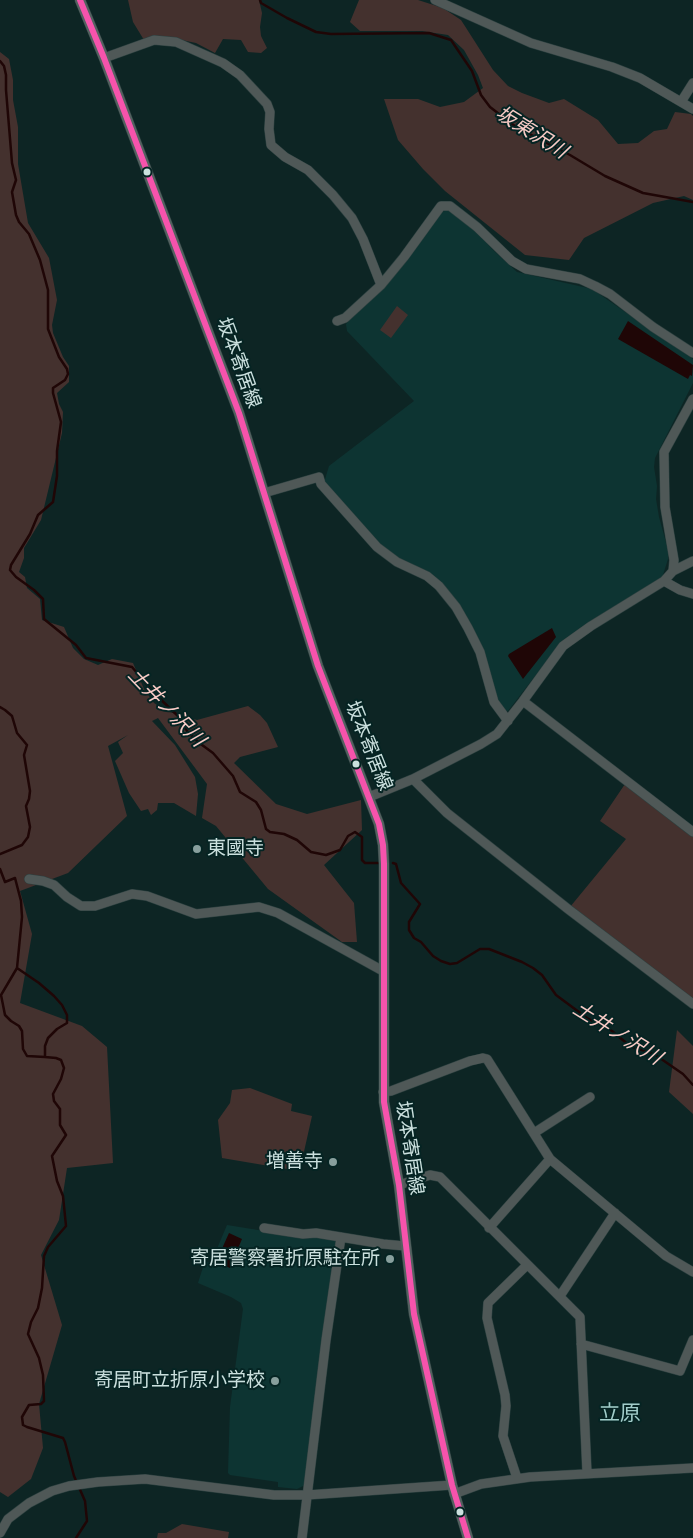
<!DOCTYPE html>
<meta charset="utf-8">
<style>
body{margin:0}
canvas{display:block;background:#0d2524}
</style>
<canvas width="693" height="1538"></canvas>
<script>
const ctx = document.querySelector('canvas').getContext('2d');
ctx.lineJoin = 'round';
function fill(path, color) { ctx.fillStyle = color; ctx.fill(path, 'evenodd'); }
const toPath = rows => new Path2D(rows.map(r => 'M' + r).join(''));
function stroke(path, color, width, dash) { ctx.strokeStyle = color; ctx.lineWidth = width; ctx.lineCap = dash ? 'butt' : 'round'; ctx.setLineDash(dash || []); ctx.stroke(path); }
function label(font, color, halo, rows, align = 'center') {
  ctx.font = font + ' "Space Grotesk","Noto Sans JP",sans-serif'; ctx.lineWidth = 4; ctx.setLineDash([]); ctx.textBaseline = 'middle'; ctx.strokeStyle = halo; ctx.fillStyle = color; for (const [text, x, y, turn = 0] of rows) {
    ctx.save(); ctx.translate(x, y); ctx.rotate((+turn || 0) * Math.PI / 180); ctx.textAlign = isNaN(turn) ? turn : align; if (halo) ctx.strokeText(text, 0, 0); ctx.fillText(text, 0, 0); ctx.restore();
  }
}
fill(toPath([
 [448,210,473,228,492,249,517,272,592,289,693,359,693,383,655,458,654,467,657,486,656,499,659,517,668,550,668,559,662,578,562,641,508,711,504,710,497,699,455,600,383,548,324,483,329,466,414,401,347,331,346,324,396,273,441,212],
 [227,1225,301,1237,314,1236,336,1241,305,1485,297,1489,278,1487,278,1482,230,1475,228,1473,230,1407,243,1309,241,1303,231,1297,198,1283,205,1261,211,1263]
]), '#0d3432');
fill(toPath([
 [128,0,259,0,262,13,260,27,261,36,267,48,261,53,248,52,241,40,223,39,215,53,196,43,177,39,144,40,133,22],
 [359,0,418,0,443,8,461,20,493,70,508,86,522,93,549,103,564,99,598,120,618,144,638,143,654,131,667,129,675,112,691,114,693,116,693,200,684,196,653,203,584,238,569,260,525,255,445,191,423,169,398,140,384,99,418,99,440,107,464,102,483,88,478,75,464,50,448,35,422,31,360,31,350,22],
 [0,52,9,59,13,80,13,100,18,127,18,164,28,223,49,258,57,300,52,325,53,333,63,357,69,366,69,382,57,393,59,404,63,412,62,433,41,520,24,548,24,558,19,572,25,577,27,588,40,599,42,620,64,627,73,648,84,659,98,665,112,659,133,663,144,689,154,703,166,711,197,720,248,706,260,715,267,723,278,747,240,757,234,763,276,804,307,814,361,800,362,830,324,865,354,903,357,942,342,942,268,889,216,826,202,818,207,784,158,718,152,721,175,745,195,777,198,794,196,816,174,803,158,803,157,810,151,815,148,809,141,811,129,793,115,761,123,753,118,742,128,735,108,746,127,816,68,873,20,891,32,934,20,1003,82,1026,107,1047,113,1163,67,1168,59,1220,41,1255,62,1325,39,1404,43,1448,31,1479,8,1497,0,1492],
 [397,306,408,315,391,338,380,330],
 [625,784,693,836,693,1000,570,907,626,839,600,821],
 [677,1030,693,1046,693,1114,669,1092],
 [250,1088,292,1104,291,1111,312,1116,303,1156,293,1170,222,1158,218,1120,230,1103,232,1090],
 [182,1524,229,1532,228,1538,157,1538,158,1533,166,1533]
]), '#44312e');
fill(toPath([
 [628,321,693,365,692,376,690,375,688,379,618,339],
 [552,628,556,637,523,679,508,656,509,654],
 [229,1233,242,1239,230,1268,216,1262]
]), '#1f0606');
stroke(toPath([
 [260,0,261,3,287,18,316,32,331,34,429,33,451,40,472,71,481,95,490,107,516,127,570,155,605,176,643,193,693,202],
 [0,61,4,66,6,75,6,90,12,163,16,180,12,192,16,215,19,222,29,234,40,260,48,290,48,329,59,357,67,369,68,374,65,380,53,388,53,393,61,422,57,451,57,476,53,502,38,515,30,534,11,565,10,570,16,577,34,590,43,599,44,619,76,645,86,658,132,667,154,693,179,717,187,731,198,742,213,753,233,776,240,792,256,802,261,810,266,829,270,832,284,834,297,840,311,852,326,855,340,850,348,836,355,832,362,837,362,860,365,863,378,863],
 [0,707,5,710,12,716,17,733,27,745,24,755,30,791,29,799,26,806,30,827,28,837,22,845,0,854],
 [393,863,396,864,401,883,420,904,409,922,409,930,414,938,421,942,433,956,441,961,450,964,457,963,480,949,489,949,522,962,533,968,542,975,556,995,587,1018,612,1031,630,1046,654,1054,683,1074,693,1085],
 [0,869,5,882,15,878,21,901,22,917,17,968,39,983,54,996,62,1005,67,1015,67,1023,57,1029,48,1038,45,1046,45,1057,56,1058,61,1060,64,1068,61,1079,53,1094,54,1101,60,1109,60,1125,66,1135,52,1156,57,1181,63,1196,66,1226,48,1247,44,1256,42,1288,38,1308,31,1322,28,1334,39,1358,43,1375,44,1401,41,1404,29,1405,22,1417,23,1425,27,1427,63,1438,65,1442,74,1476,85,1501,87,1521,76,1538],
 [17,968,1,995,5,1015,11,1021,19,1026,22,1031,23,1049,27,1056,45,1057]
]), '#1f0606', 2.5);
const minor = toPath([
 [435,0,531,43,612,67,640,78,693,109],
 [104,58,154,40,176,42,223,63,240,75,267,104,270,112,269,129,271,145,285,157,308,170,333,195,352,218,363,239,381,285],
 [681,102,693,83],
 [337,321,345,318,381,285,404,257,441,206,450,206,477,227,512,261,526,269,580,279,595,286,610,294,653,327,693,353],
 [264,493,319,477,321,484,377,547,397,562,427,576,439,586,456,607,468,628,480,652,494,702,508,721],
 [673,571,674,560,665,507,664,452,693,399],
 [664,581,680,590,693,594],
 [523,701,693,832],
 [413,779,447,813,568,909,693,1004],
 [369,797,413,779,481,744,497,734,523,701,563,646,591,626,664,581,673,571,693,561],
 [29,879,43,881,54,885,67,897,81,906,95,906,132,894,147,896,196,914,259,907,278,913,383,971],
 [383,1092,391,1091,470,1061,483,1058,487,1059,550,1159,666,1256,693,1272],
 [534,1133,590,1097],
 [399,1185,430,1175,440,1177,580,1317,587,1473],
 [264,1228,303,1234,316,1233,383,1244,405,1246],
 [489,1228,550,1159],
 [560,1296,615,1213],
 [581,1344,680,1371,693,1340],
 [517,1478,503,1436,506,1406,505,1395,487,1318,488,1303,527,1265],
 [454,1494,481,1484,530,1477,693,1468],
 [0,1533,8,1519,29,1503,52,1491,69,1486,98,1482,145,1479,274,1495,307,1495,452,1485],
 [302,1538,326,1340,341,1237]
]);
const major = toPath([
 [80,0,104,58,239,413,318,666,379,824,383,845,384,864,384,1102,399,1185,414,1314,452,1485,468,1538]
]);
stroke(minor, '#2d4140', 10);
stroke(major, '#2d4140', 11);
stroke(minor, '#4f5857', 9);
stroke(major, '#546160', 10);
stroke(toPath([
 [80,0,104,58,239,413,318,666,379,824,383,845,384,864,384,1102,399,1185,414,1314,452,1485,468,1538]
]), '#f653ac', 6);
for (const [x, y, r, color] of [
 [147,172,4.5,"#cbe0de"],
 [356,764,4.5,"#cbe0de"],
 [197,849,5,"#889f9d"],
 [333,1162,5,"#889f9d"],
 [390,1259,5,"#889f9d"],
 [275,1381,5,"#889f9d"],
 [460,1512,4.5,"#cbe0de"]
]) { const dot = new Path2D(); dot.arc(x, y, r, 0, 2 * Math.PI); ctx.fillStyle = color; ctx.fill(dot); stroke(dot, '#052423', 2); }
label('19px', '#cbe0de', '#052423', [
 ["坂本寄居線",238,363,70],
 ["坂本寄居線",368,746,68],
 ["坂本寄居線",409,1148,81]
]);
label('19px', '#cbe0de', '#052423', [
 ["東國寺",207,849,"left"],
 ["増善寺",323,1162],
 ["寄居警察署折原駐在所",380,1259],
 ["寄居町立折原小学校",265,1381]
], 'right');
label('italic 20px', '#f8cbc6', '#052423', [
 ["坂東沢川",531,133,32],
 ["土井ノ沢川",166,708,46],
 ["土井ノ沢川",617,1034,32]
]);
label('21px', '#a2cdca', '#052423', [
 ["立原",620,1414]
]);
</script>
